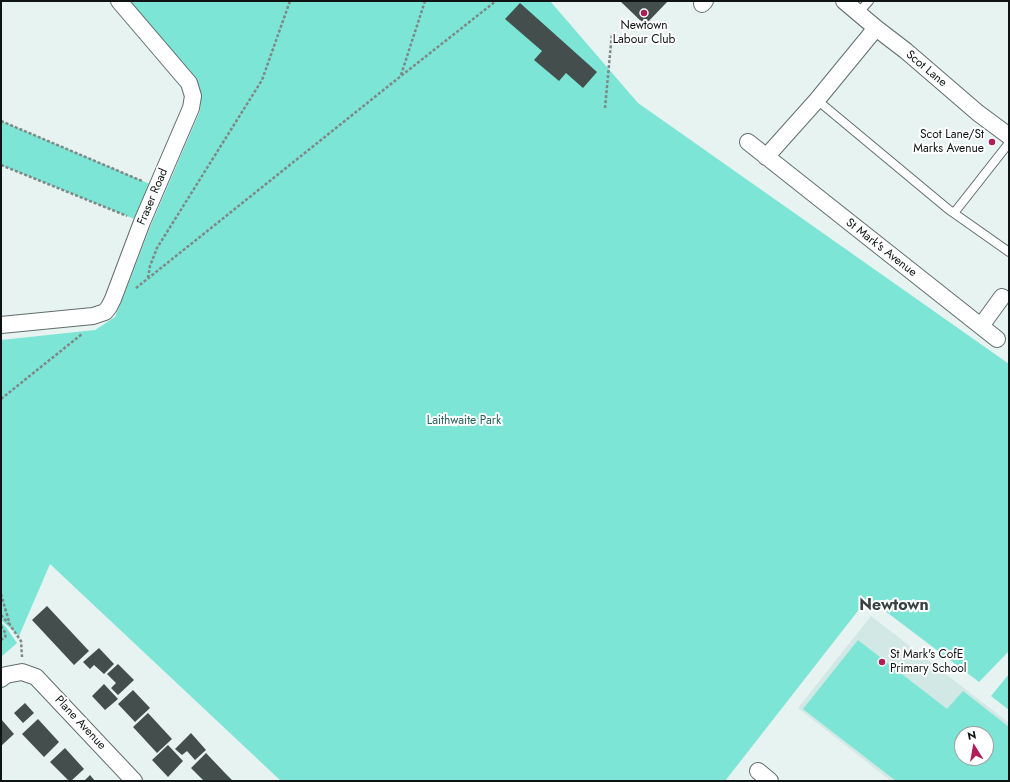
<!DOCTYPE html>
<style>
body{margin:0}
#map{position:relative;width:1010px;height:782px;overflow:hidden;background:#e6f3f0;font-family:Jost,sans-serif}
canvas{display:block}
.frame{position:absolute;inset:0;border:2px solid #0f1313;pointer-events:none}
.north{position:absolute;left:954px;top:726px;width:40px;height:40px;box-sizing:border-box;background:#fff;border:1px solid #9fa1a1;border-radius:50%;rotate:349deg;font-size:11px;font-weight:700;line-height:16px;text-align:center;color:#0f1313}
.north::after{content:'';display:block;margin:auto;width:14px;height:18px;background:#ae1f57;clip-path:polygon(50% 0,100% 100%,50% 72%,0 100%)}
</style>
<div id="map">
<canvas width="1010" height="782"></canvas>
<div class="frame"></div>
<div class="north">N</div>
</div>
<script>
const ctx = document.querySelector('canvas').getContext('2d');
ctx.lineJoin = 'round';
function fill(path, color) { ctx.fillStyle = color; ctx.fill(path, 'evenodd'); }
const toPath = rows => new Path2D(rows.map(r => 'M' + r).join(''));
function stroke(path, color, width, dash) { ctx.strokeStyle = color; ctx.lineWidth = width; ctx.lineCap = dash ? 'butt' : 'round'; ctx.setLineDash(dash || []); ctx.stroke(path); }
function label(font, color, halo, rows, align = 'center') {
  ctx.font = font + ' Jost,sans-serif'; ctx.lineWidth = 4; ctx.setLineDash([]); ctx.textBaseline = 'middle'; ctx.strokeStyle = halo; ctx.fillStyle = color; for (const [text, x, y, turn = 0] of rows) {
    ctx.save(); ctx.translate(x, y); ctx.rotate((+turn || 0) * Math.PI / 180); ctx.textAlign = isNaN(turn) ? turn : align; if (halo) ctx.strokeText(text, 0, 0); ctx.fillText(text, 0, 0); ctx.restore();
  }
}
fill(toPath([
 [871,616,1009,723,1009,781,891,781,798,708],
 [962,734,986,734,986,758,962,758]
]), '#d2e8e4');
fill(toPath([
 [128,1,550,1,638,103,1009,364,1009,651,979,682,868,598,725,781,281,781,50,564,19,636,1,620,1,340,95,330,115,317,126,290,151,225,200,111,201,99,197,87],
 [1,121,157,187,142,222,1,165],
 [1,622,6,627,17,643,1,657],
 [858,640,947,709,963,691,1009,727,1009,781,896,781,803,709],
 [962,734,986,734,986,758,962,758],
 [1009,674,1009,710,991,696]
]), '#7ce5d6');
fill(toPath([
 [620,1,668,1,645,25],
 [520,3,597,72,583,88,566,73,559,81,534,60,542,51,505,19],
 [47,606,89,651,74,665,32,620],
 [99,648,114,664,104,674,94,665,90,669,83,662],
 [118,664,134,680,118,695,111,688,116,683,107,674],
 [104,684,118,699,105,710,92,696],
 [133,690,150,708,135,722,118,704],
 [25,703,34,713,23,723,14,713],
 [148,713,172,739,157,753,133,727],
 [1,719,14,734,1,746],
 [38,719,59,742,44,757,22,734],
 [191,733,206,750,195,760,187,751,182,755,175,749],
 [168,745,183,761,168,777,152,760],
 [65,748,84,769,71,781,69,781,50,762],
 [206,753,224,772,233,781,204,781,191,768],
 [90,775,95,781,84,781]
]), '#444e4c');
const service = toPath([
 [858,13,869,1],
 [817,100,948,209,1009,252],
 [954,213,1009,143]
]);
const minor = toPath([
 [844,1,876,28,906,51,978,113,1009,136],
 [702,4,705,1],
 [748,142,997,339],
 [766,157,817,100,876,28],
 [1,325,93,316,105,312,109,307,113,299,142,222,191,108,193,96,189,83,119,1],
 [981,326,1002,297],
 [1,679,6,675,22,672,36,677,134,781],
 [758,771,770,781]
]);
stroke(service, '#626e6c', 10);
stroke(minor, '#626e6c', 18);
stroke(toPath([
 [401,75,425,1],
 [605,108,612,33],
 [1,121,142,181],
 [1,165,127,216],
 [148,278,150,266,157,248,262,80,290,1],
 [136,288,401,76,496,1],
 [1,399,82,334],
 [1,594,10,625,21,641,22,657],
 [1,615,9,624],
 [1,626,6,634,5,637,1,640]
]), '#7f8886', 2.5, [3, 2]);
stroke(service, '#fff', 8);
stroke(minor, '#fff', 16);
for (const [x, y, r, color] of [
 [644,13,4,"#ae1f57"],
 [992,142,4,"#ae1f57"],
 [882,662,4,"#ae1f57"]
]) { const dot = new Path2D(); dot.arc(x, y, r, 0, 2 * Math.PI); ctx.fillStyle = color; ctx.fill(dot); stroke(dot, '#fff', 1.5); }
label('12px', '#0f1313', '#fff', [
 ["Newtown",644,26],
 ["Labour Club",644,40],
 ["Scot Lane/St",984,135,"right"],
 ["Marks Avenue",984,149,"right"],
 ["St Mark's CofE",890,655,"left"],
 ["Primary School",890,669,"left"]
]);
label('12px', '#0f1313', '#fff', [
 ["Scot Lane",926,69,40],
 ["Fraser Road",153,197,-67],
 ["St Mark's Avenue",881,248,38],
 ["Plane Avenue",80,723,47]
]);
label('12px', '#25625a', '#fff', [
 ["Laithwaite Park",464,421]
]);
label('bold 16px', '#384240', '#fff', [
 ["Newtown",894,606]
]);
</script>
